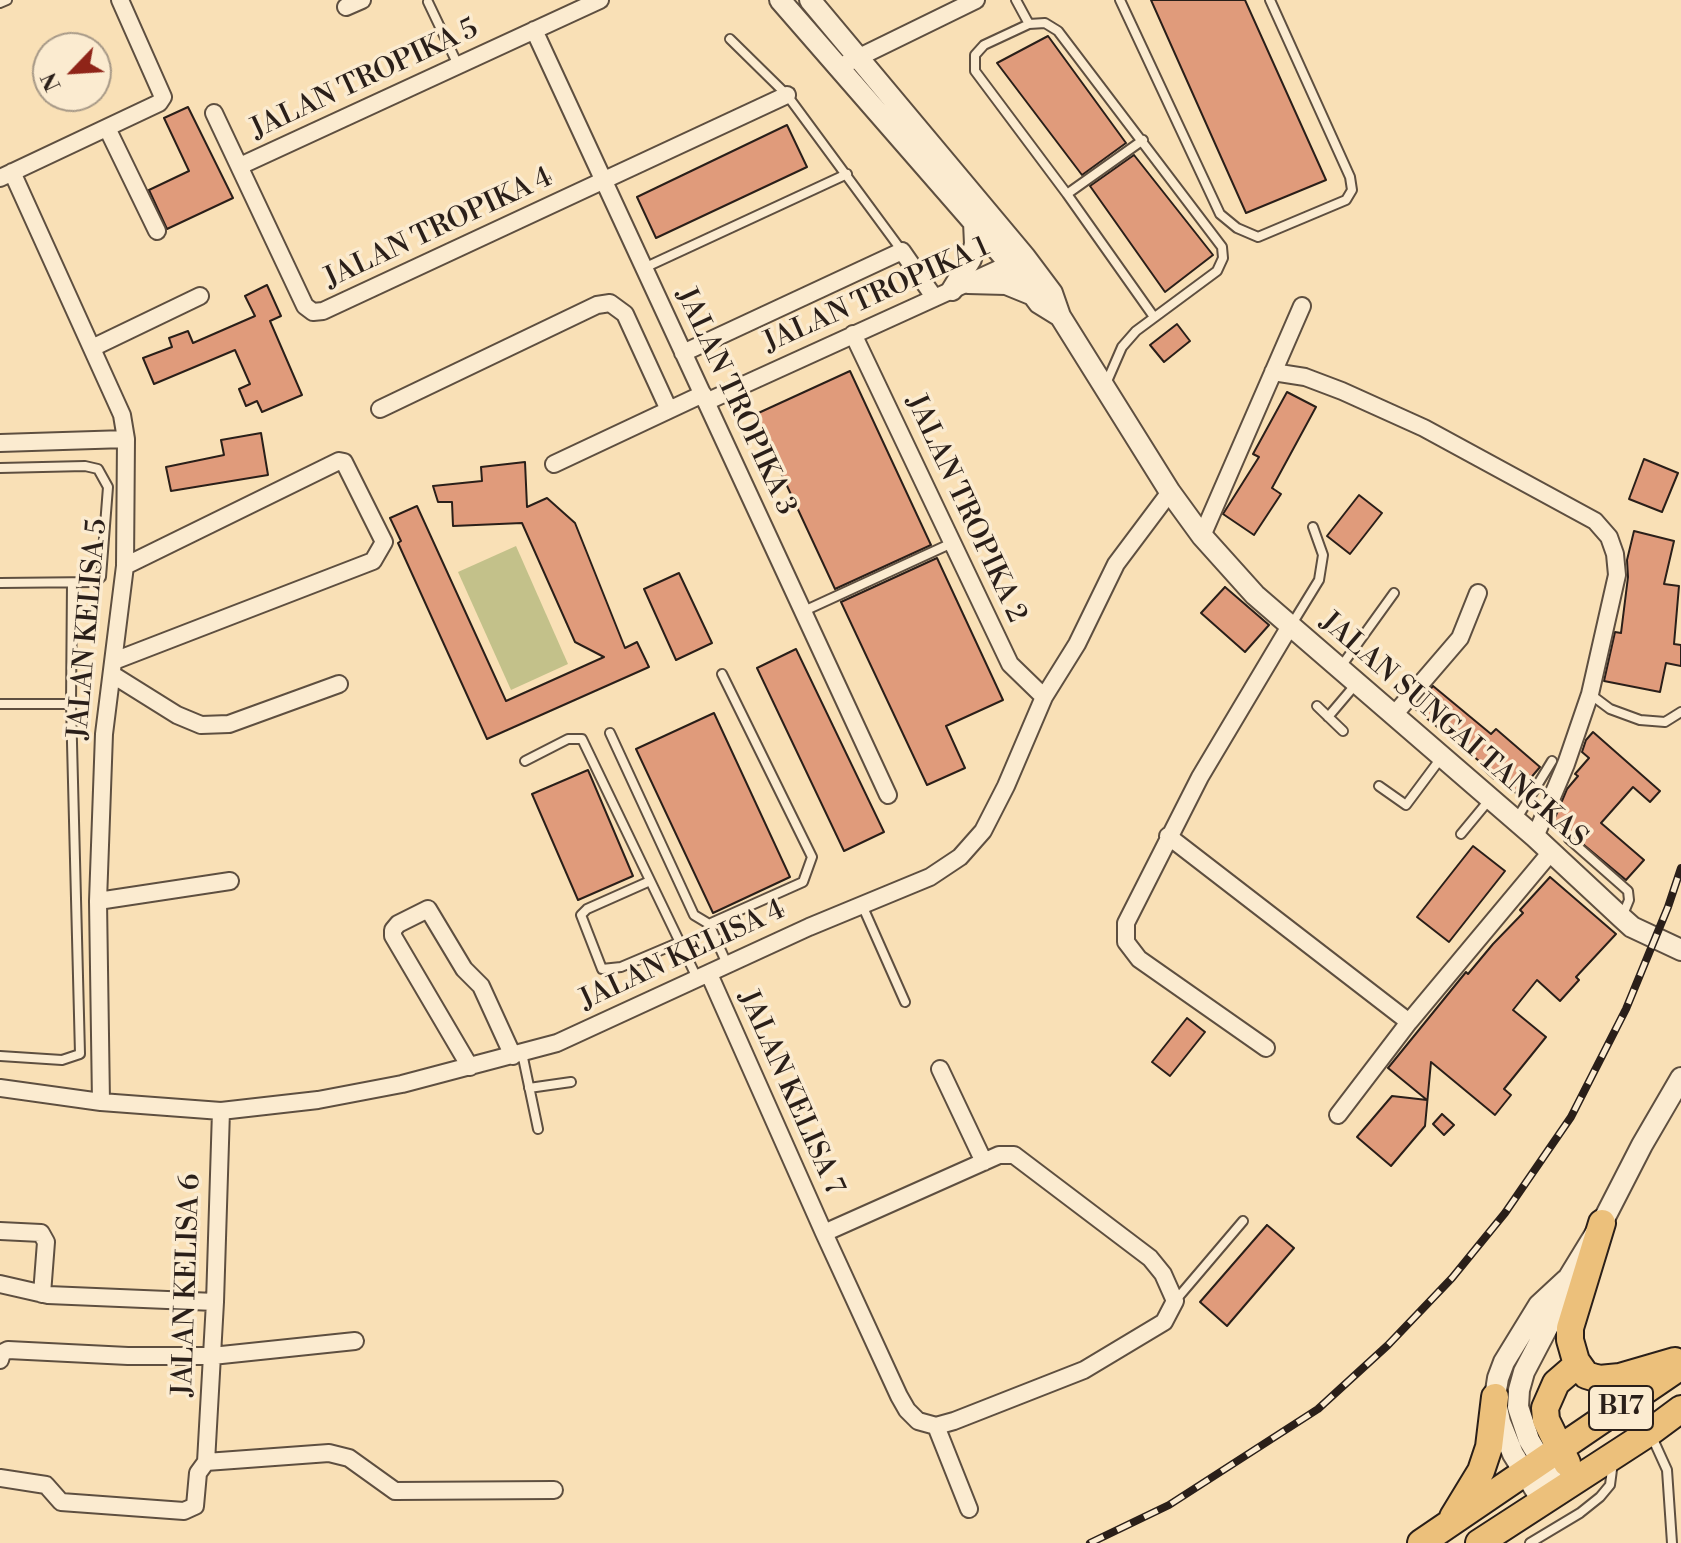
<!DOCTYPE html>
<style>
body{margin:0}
#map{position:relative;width:1681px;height:1543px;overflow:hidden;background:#f9e0b6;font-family:"Libre Bodoni",serif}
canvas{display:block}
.north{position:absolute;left:32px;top:32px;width:80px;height:80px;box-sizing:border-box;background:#fbebd0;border:2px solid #a79987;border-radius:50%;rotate:245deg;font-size:22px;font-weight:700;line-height:32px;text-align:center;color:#2a1f19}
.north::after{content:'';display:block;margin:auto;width:28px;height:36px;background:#8f2418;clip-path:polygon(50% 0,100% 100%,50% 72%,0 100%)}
</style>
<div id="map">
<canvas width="1681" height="1543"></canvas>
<div class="north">N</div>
</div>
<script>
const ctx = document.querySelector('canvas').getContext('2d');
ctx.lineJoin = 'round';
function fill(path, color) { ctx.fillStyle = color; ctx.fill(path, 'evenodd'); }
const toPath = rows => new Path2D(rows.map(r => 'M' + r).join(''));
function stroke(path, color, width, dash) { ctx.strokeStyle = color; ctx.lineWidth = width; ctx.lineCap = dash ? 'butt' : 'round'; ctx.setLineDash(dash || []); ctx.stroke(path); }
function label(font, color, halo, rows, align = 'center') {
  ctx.font = font + ' "Libre Bodoni",serif'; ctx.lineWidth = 7; ctx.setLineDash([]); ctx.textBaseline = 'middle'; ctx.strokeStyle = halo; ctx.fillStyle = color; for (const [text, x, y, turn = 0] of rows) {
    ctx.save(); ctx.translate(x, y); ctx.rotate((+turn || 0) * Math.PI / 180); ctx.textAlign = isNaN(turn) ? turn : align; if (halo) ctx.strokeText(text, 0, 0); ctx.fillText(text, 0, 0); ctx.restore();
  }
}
fill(toPath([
 [516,546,568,664,511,690,458,572]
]), '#c3c18a');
const building = toPath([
 [1151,0,1245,0,1326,180,1246,213,1151,0],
 [1048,36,1126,143,1082,175,997,63,1048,36],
 [188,107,233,198,167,229,149,190,189,171,164,118,188,107],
 [787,125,807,167,656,238,637,197,787,125],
 [1134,155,1213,255,1165,292,1090,186,1134,155],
 [267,285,281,316,270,321,302,395,262,412,257,401,246,406,239,389,250,384,235,350,154,384,143,358,172,347,169,338,188,331,193,343,255,316,245,296,267,285],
 [1177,324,1190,341,1164,362,1150,345,1177,324],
 [850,371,931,545,835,589,754,415,850,371],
 [1287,392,1316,407,1272,488,1281,494,1254,535,1223,514,1259,457,1253,454,1287,392],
 [261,433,268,475,171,491,166,467,224,455,221,440,261,433],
 [1644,459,1678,473,1662,512,1629,499,1644,459],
 [525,462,527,507,547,498,575,523,625,648,637,642,649,667,487,739,398,543,401,541,390,518,417,506,506,701,604,657,575,642,522,523,453,526,452,502,438,502,433,486,482,481,481,467,525,462],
 [1359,495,1382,513,1350,554,1327,536,1359,495],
 [1634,531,1674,541,1664,584,1679,586,1674,644,1681,645,1681,666,1666,663,1660,692,1604,681,1615,632,1621,633,1628,577,1627,560,1634,531],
 [937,558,1003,700,946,726,965,768,927,785,841,602,937,558],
 [679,573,712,643,676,660,644,589,679,573],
 [1225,587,1269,625,1245,652,1201,613,1225,587],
 [796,649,884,832,844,851,757,668,796,649],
 [1433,686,1491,734,1496,729,1540,767,1517,794,1497,776,1494,779,1482,768,1484,765,1414,708,1433,686],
 [714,713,790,877,713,913,636,749,714,713],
 [1593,732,1660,791,1650,802,1633,787,1601,823,1644,860,1626,880,1554,820,1567,789,1578,776,1575,774,1589,758,1582,752,1586,740,1593,732],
 [588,770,633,876,578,900,532,794,588,770],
 [1473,846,1505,871,1449,942,1417,917,1473,846],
 [1550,877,1616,934,1576,977,1579,980,1560,1001,1537,980,1513,1010,1546,1037,1504,1089,1511,1095,1495,1115,1431,1062,1425,1126,1391,1166,1357,1137,1392,1096,1427,1100,1388,1068,1466,972,1468,974,1493,944,1523,913,1520,910,1550,877],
 [1187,1018,1205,1032,1170,1076,1152,1062,1187,1018],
 [1442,1114,1454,1125,1444,1135,1433,1124,1442,1114],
 [1267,1225,1294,1248,1227,1326,1200,1302,1267,1225]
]);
fill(building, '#e09b7b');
stroke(building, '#2a1f19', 2);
const service = toPath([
 [1016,0,1029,24,984,45,975,55,975,71,1067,194,1154,317],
 [1120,0,1220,214,1237,228,1258,237,1346,200,1352,190,1350,177,1270,0],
 [428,2,458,65],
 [0,3,7,0],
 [1029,24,1045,23,1058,31,1222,247,1223,258,1217,271,1136,331,1122,347,1105,386],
 [730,39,787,95,902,251],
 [1067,194,1143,140],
 [644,268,847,174],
 [0,468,85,466,98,469,108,487,101,577,96,582,0,583],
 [804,611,952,543],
 [1292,624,1319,580,1323,555,1313,527],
 [1340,668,1394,593],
 [722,674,812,857,803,882,709,924,727,964],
 [1590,694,1610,709,1640,720,1665,722,1681,712],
 [0,704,71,704],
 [1317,706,1343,731],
 [1328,717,1356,684],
 [610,733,694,915,709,924],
 [525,761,568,739,582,739,697,978],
 [1379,786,1406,805,1441,758],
 [1516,820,1552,761],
 [1461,834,1490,799],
 [1569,839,1628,891,1629,900,1622,917],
 [650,881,587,909,581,915,602,969,621,967,680,942],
 [862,905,905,1002],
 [522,1053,538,1129],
 [0,1056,62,1060,80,1054,71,704,72,583],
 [529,1088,571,1082],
 [1175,1301,1243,1221],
 [1652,1437,1667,1470,1672,1543],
 [1530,1543,1580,1513,1600,1497,1610,1485,1613,1462]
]);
const minor = toPath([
 [346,7,362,0],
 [534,30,888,795],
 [837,68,976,0],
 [214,113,305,306,313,312,323,311,787,95],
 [107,128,157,231],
 [240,166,600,0],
 [12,172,122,415,126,439,125,566,104,734,98,901,101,1102],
 [0,178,159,103,163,97,120,0],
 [853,334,1010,664,1044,697],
 [92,348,200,296],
 [683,353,902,251,934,297],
 [1273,372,1305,377,1342,391,1424,428,1595,521,1609,537,1615,554,1617,575,1590,694,1566,764,1535,837],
 [706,402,1018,260],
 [380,409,597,305,610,303,625,314,669,410],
 [0,443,126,439],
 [554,464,703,394],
 [1202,536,1302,306],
 [114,661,373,561,384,542,344,462,339,461,125,566],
 [113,675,177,715,201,725,229,724,339,684],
 [1393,716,1460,638,1478,593],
 [1168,836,1409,1022],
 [98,901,230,881],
 [709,974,824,1233,899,1396,907,1410,918,1421,936,1426,954,1421,1084,1370,1164,1322,1175,1301,1163,1274,1150,1258,1014,1155,999,1155,824,1233],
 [1266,1048,1139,959,1126,942,1126,923,1200,777,1290,626],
 [470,1067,393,936,393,930,398,924,428,909,464,969,481,986,513,1056],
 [940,1069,984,1162],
 [0,1088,101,1102,221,1111,318,1100,402,1084,557,1043,809,927,930,877,960,857,983,831,1006,786,1044,697,1077,644,1116,564,1170,492],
 [1338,1115,1409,1022,1551,852],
 [0,1231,41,1233,46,1242,42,1294],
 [0,1284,48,1295,215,1302],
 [0,1360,2,1353,8,1350,128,1356,212,1356,355,1341],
 [936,1426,969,1509],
 [206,1462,329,1453,349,1458,395,1491,554,1490],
 [206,1462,215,1302,221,1111],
 [0,1478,46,1485,61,1502,184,1511,195,1506,198,1473,206,1462]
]);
const tertiary = toPath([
 [780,0,1010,264,1039,303,1060,316],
 [810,0,1025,257,1052,293,1060,316,1170,492,1202,536,1255,595,1535,837,1622,918,1632,927,1681,950],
 [968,283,1006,284,1033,295],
 [952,290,971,259,975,244,974,222],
 [1559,1491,1529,1440,1518,1407,1519,1390,1524,1372,1557,1309,1569,1277,1602,1223,1642,1145,1681,1078],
 [1543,1502,1513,1454,1500,1422,1495,1397,1498,1378,1504,1362,1539,1305,1566,1280]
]);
const primary = toPath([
 [1602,1223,1570,1328,1570,1340,1576,1361,1586,1375,1599,1379,1620,1377,1675,1361],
 [1567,1463,1546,1420,1545,1408,1556,1383,1578,1364],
 [1453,1517,1481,1471,1489,1447,1495,1397],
 [1421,1543,1681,1366],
 [1479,1543,1650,1432,1681,1409]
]);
stroke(service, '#5e4f40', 12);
stroke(minor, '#5e4f40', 20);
stroke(tertiary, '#5e4f40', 24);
stroke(primary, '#2a1f19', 30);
stroke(service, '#fbebd0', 8);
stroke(minor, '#fbebd0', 16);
stroke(tertiary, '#fbebd0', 20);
stroke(primary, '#ecc07b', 26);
const rail = toPath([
 [1090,1543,1169,1505,1318,1409,1388,1345,1452,1278,1505,1213,1571,1117,1626,1009,1668,907,1681,868]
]);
stroke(rail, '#2a1f19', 8);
stroke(rail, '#fbebd0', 5, [15]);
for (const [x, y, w] of [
 [1621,1408,64]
]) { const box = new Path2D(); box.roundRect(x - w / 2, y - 22, w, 44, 6); ctx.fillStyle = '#fbebd0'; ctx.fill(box); stroke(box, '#2a1f19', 2); }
label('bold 26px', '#2a1f19', null, [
 ["B17",1621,1408]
]);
label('28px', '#2a1f19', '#fbebd0', [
 ["JALAN TROPIKA 5",365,80,-25],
 ["JALAN TROPIKA 4",439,229,-25],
 ["JALAN TROPIKA 1",877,296,-24],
 ["JALAN TROPIKA 3",735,402,65],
 ["JALAN TROPIKA 2",965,509,65],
 ["JALAN KELISA 5",89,629,-85],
 ["JALAN SUNGAI TANGKAS",1453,731,41],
 ["JALAN KELISA 4",683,956,-25],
 ["JALAN KELISA 7",790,1093,66],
 ["JALAN KELISA 6",188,1285,-88]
]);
</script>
